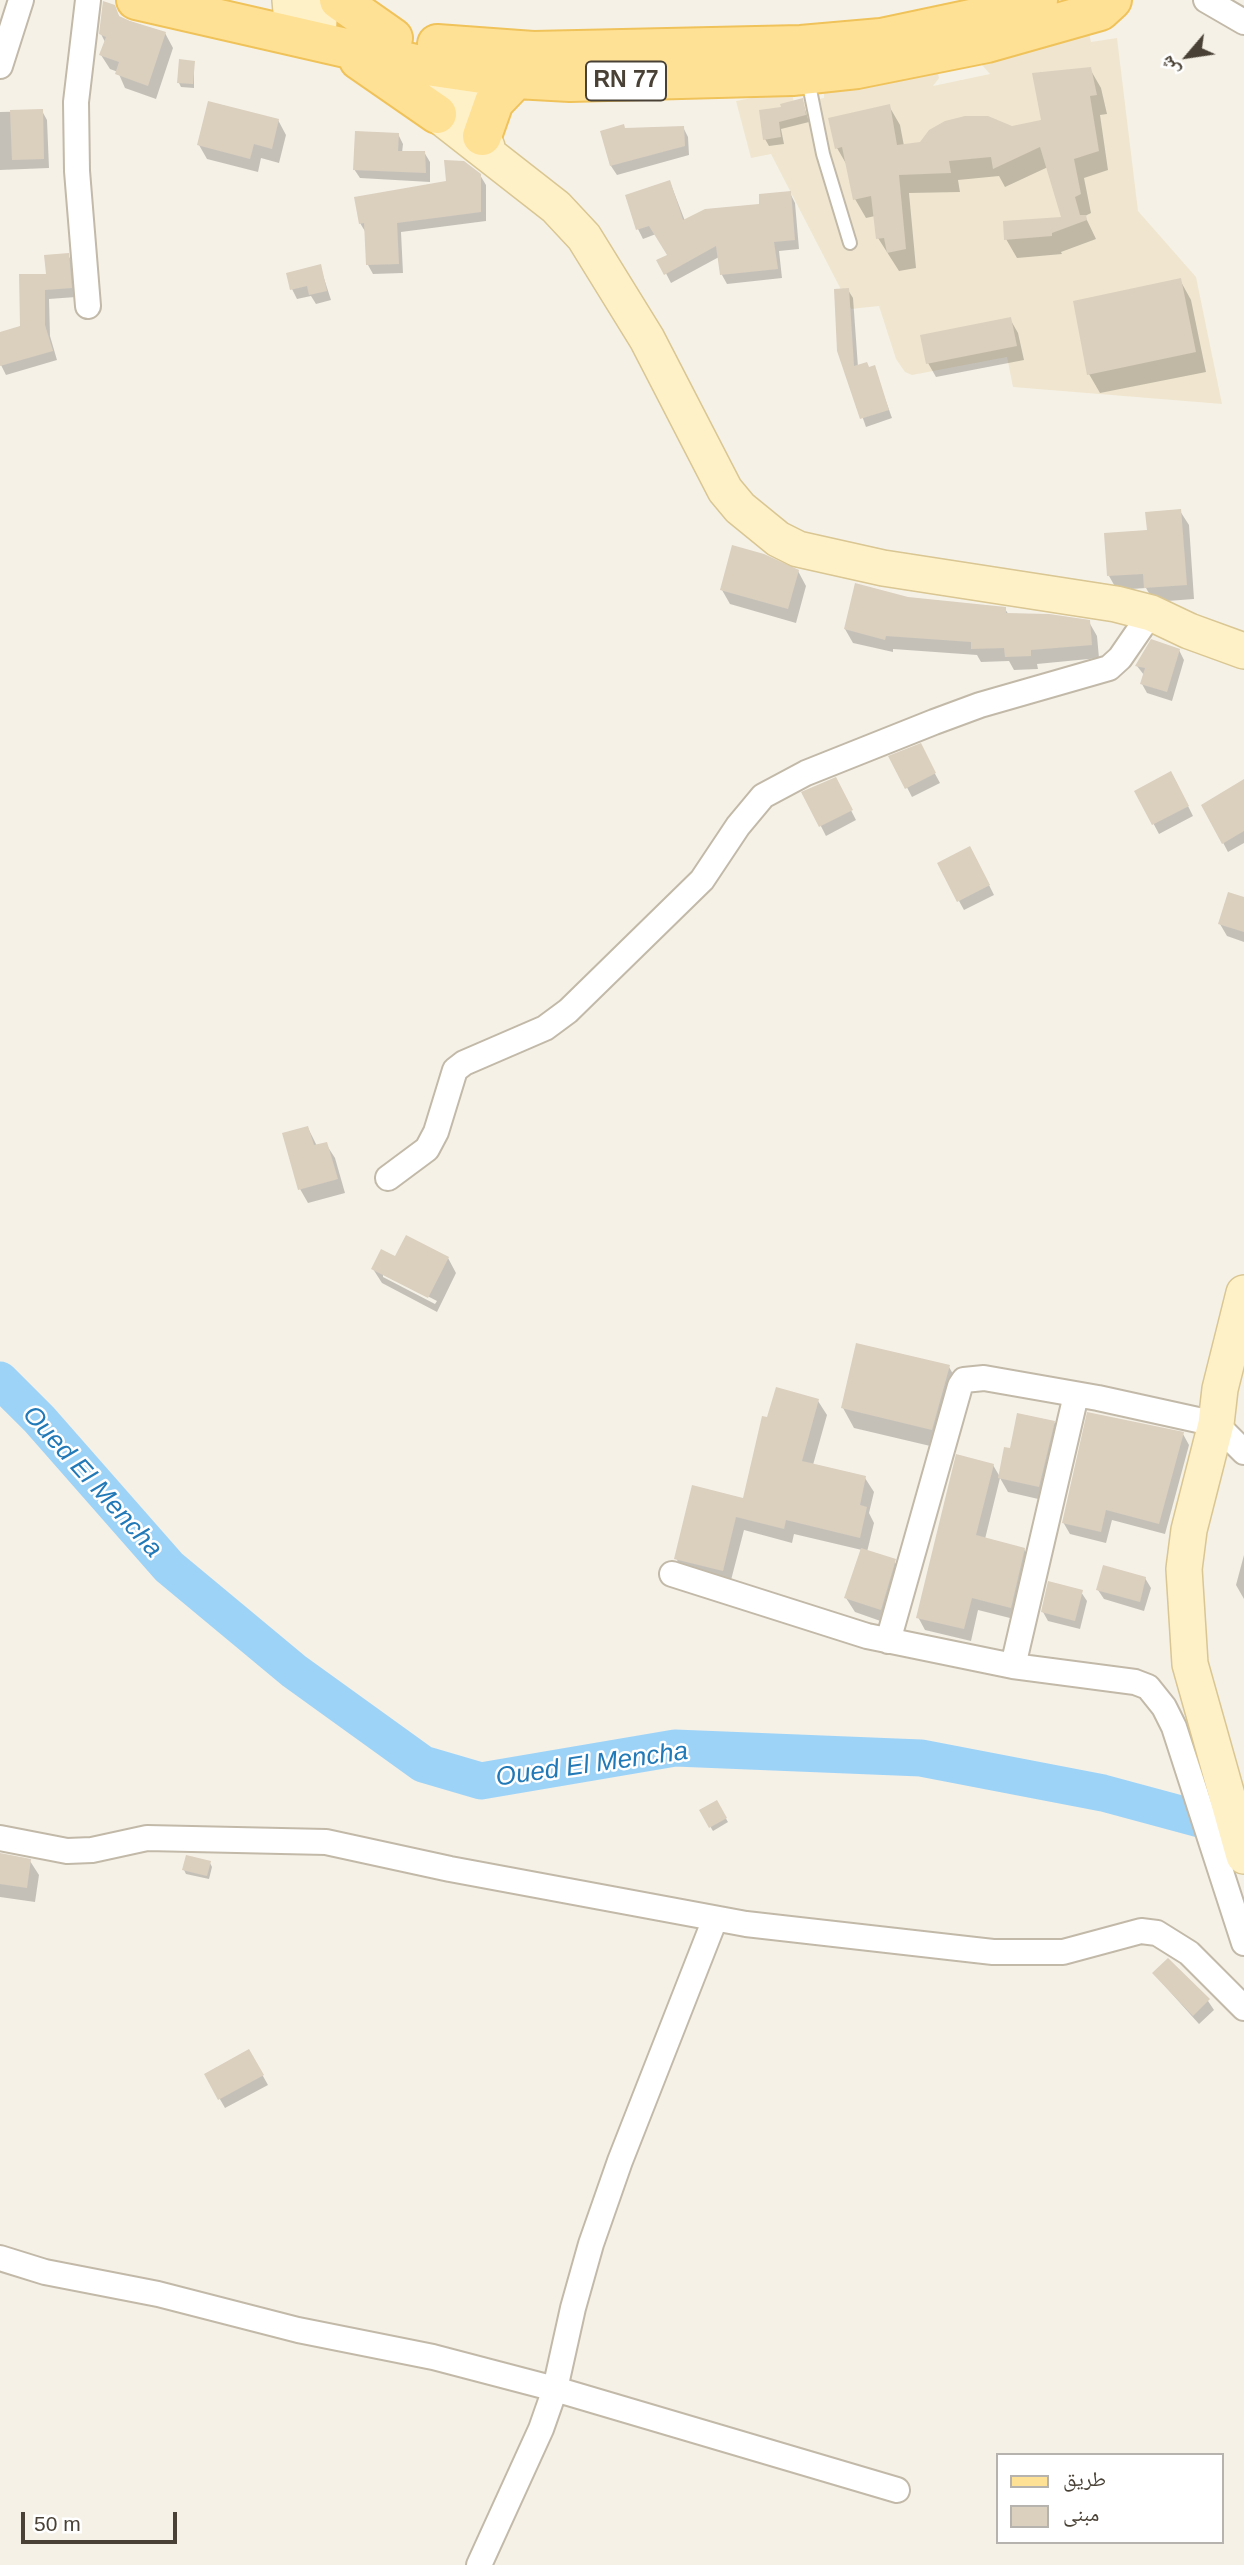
<!DOCTYPE html>
<meta charset="utf-8">
<style>
body{margin:0}
#map{position:relative;width:1244px;height:2565px;overflow:hidden;background:#f5f1e7;font-family:Arial,"Noto Naskh Arabic",sans-serif}
canvas{display:block}
.legend{position:absolute;left:996px;top:2453px;width:228px;height:91px;box-sizing:border-box;background:#fff;border:2px solid #b6b3ae;margin:0;padding:9px 12px;list-style:none;font-size:21px;color:#494135}
.legend li{display:flex;align-items:center;gap:14px;height:35px}
.legend b{width:35px;border:2px solid #b6b3ae}
.north{position:absolute;left:1153px;top:21px;width:70px;height:70px;-webkit-text-stroke:5px #fff;paint-order:stroke;rotate:241deg;font-size:19px;font-weight:700;line-height:28px;text-align:center;color:#494135}
.north::after{content:'';display:block;margin:auto;width:24px;height:32px;background:#494135;clip-path:polygon(50% 0,100% 100%,50% 72%,0 100%)}
.scale{position:absolute;left:21px;top:2512px;width:156px;height:32px;box-sizing:border-box;border:4px solid #494135;border-top:0;padding-left:9px;font-size:21px;line-height:24px;white-space:nowrap;color:#494135;-webkit-text-stroke:5px #fff;paint-order:stroke}
</style>
<div id="map">
<canvas width="1244" height="2565"></canvas>
<ul class="legend">
<li><b style="height:9px;background:#ffe196"></b>طريق</li>
<li><b style="height:19px;background:#dbcfbe"></b>مبنى</li>
</ul>
<div class="north">ش</div>
<div class="scale">50 m</div>
</div>
<script>
const ctx = document.querySelector('canvas').getContext('2d');
ctx.lineJoin = 'round';
function fill(path, color) { ctx.fillStyle = color; ctx.fill(path, 'evenodd'); }
const toPath = rows => new Path2D(rows.map(r => 'M' + r).join(''));
function stroke(path, color, width, dash) { ctx.strokeStyle = color; ctx.lineWidth = width; ctx.lineCap = dash ? 'butt' : 'round'; ctx.setLineDash(dash || []); ctx.stroke(path); }
function label(font, color, halo, rows, align = 'center') {
  ctx.font = font + ' Arial,sans-serif'; ctx.lineWidth = 5; ctx.setLineDash([]); ctx.textBaseline = 'middle'; ctx.strokeStyle = halo; ctx.fillStyle = color; for (const [text, x, y, turn = 0] of rows) {
    ctx.save(); ctx.translate(x, y); ctx.rotate((+turn || 0) * Math.PI / 180); ctx.textAlign = isNaN(turn) ? turn : align; if (halo) ctx.strokeText(text, 0, 0); ctx.fillText(text, 0, 0); ctx.restore();
  }
}
fill(toPath([
 [1089,33,1091,42,1117,38,1138,211,1196,277,1222,404,1013,387,1007,357,912,375,905,372,896,359,879,306,851,309,771,154,751,158,736,101,792,90,794,104,824,98,824,89,936,64,939,78,933,86,990,74,982,65,981,53]
]), '#f0e6cf');
fill(toPath([
 [114,7,120,18,165,33,173,48,156,99,125,88,118,72,110,69,101,55,105,42,101,34],
 [194,62,194,88,181,87,179,83],
 [1090,69,1101,88,1107,114,1100,115,1108,170,1084,178,1091,213,1085,216,1096,239,1061,252,1062,254,1017,258,1006,239,1063,218,1048,167,1005,187,999,176,958,180,960,192,909,193,916,268,899,271,878,238,875,216,866,218,855,199,848,167,837,148,889,106,900,125,904,146,1043,121],
 [802,100,809,122,781,129,784,144,769,146,765,139,783,108],
 [42,111,47,120,49,168,0,170,0,112],
 [278,120,286,135,279,163,261,158,258,172,207,159,199,145],
 [683,127,688,137,689,155,617,175,611,166,626,130],
 [398,134,403,144,402,153,424,152,430,162,430,182,360,178,354,169],
 [480,175,486,185,486,221,401,232,403,273,373,274,368,265,366,233,360,223],
 [670,182,685,221,761,206,790,193,795,203,799,249,779,251,782,278,727,284,722,275,719,257,671,283,659,260,669,255,656,234,643,239,638,229],
 [68,255,73,264,76,297,49,299,50,336,57,360,6,375,0,363,0,334,21,328,48,275],
 [320,266,331,300,316,304,311,296,297,299,292,289],
 [1180,280,1191,300,1206,372,1100,393,1089,374],
 [848,290,853,298,858,367,874,368,892,418,866,427,839,351],
 [1010,319,1018,333,1024,360,936,377,928,363],
 [1180,511,1189,525,1194,599,1154,602,1146,588,1117,590,1109,576,1149,531],
 [798,571,806,586,796,623,730,604,722,590],
 [908,598,1005,609,1009,615,1089,622,1097,636,1099,658,1037,664,1038,669,1014,670,1009,661,981,662,977,655,893,649,893,652,853,643,845,629],
 [1179,650,1184,660,1172,701,1147,693,1142,684,1144,675,1137,666],
 [920,746,940,783,912,797,891,757],
 [1244,781,1244,843,1228,852,1203,805],
 [1176,782,1193,816,1159,834,1136,791],
 [840,789,856,820,826,836,804,793],
 [975,857,994,895,964,910,959,901],
 [1244,898,1244,942,1227,936,1220,924],
 [308,1128,317,1146,326,1144,335,1158,345,1193,308,1203,300,1189],
 [396,1258,448,1258,456,1273,437,1312,382,1283,373,1269],
 [383,1273,437,1301,435,1304,383,1277],
 [949,1367,960,1386,943,1449,854,1428,843,1408],
 [818,1401,827,1415,813,1465,865,1478,874,1492,869,1513,874,1523,867,1552,894,1561,903,1575,889,1624,855,1612,846,1598,862,1550,794,1534,792,1543,744,1530,730,1584,684,1573,676,1558,744,1500,768,1419],
 [1054,1422,1062,1437,1047,1501,1008,1492,1000,1478,985,1539,1024,1549,1031,1562,1018,1620,978,1610,971,1641,925,1630,918,1617,993,1465,1000,1477,1011,1450],
 [1183,1434,1189,1445,1165,1534,1112,1520,1106,1543,1070,1534,1063,1522],
 [1244,1555,1244,1599,1236,1585],
 [1145,1578,1151,1588,1144,1611,1104,1599,1098,1590],
 [1081,1592,1087,1601,1080,1629,1048,1621,1043,1612],
 [716,1802,728,1822,713,1831,701,1811],
 [0,1855,30,1861,39,1875,35,1902,0,1897],
 [210,1863,212,1867,209,1879,186,1874,184,1870],
 [1154,1974,1208,2001,1214,2010,1199,2024],
 [249,2051,268,2085,225,2108,206,2075]
]), '#0003');
stroke(toPath([
 [0,1380,39,1419,169,1567,294,1671,423,1764,481,1781,675,1748,921,1758,1103,1793,1240,1830]
]), '#9ed3f8', 37);
fill(toPath([
 [103,1,115,5,119,16,130,21,166,32,148,86,115,74,119,62,99,55,106,37,99,34],
 [179,59,195,61,193,84,177,83],
 [1091,67,1097,95,1090,96,1099,151,1074,159,1081,194,1075,197,1080,215,1086,215,1087,220,1052,233,1052,236,1004,240,1003,221,1061,217,1040,147,993,169,991,157,949,161,951,173,899,175,906,249,887,253,884,238,876,239,871,196,853,200,842,147,835,149,828,118,890,104,897,145,920,142,929,130,945,121,965,116,988,116,1012,126,1041,120,1032,73],
 [803,98,806,115,779,122,781,137,763,140,759,110,781,107,780,104],
 [208,101,279,119,272,149,254,144,250,159,197,145],
 [43,109,44,159,12,160,10,110],
 [624,124,625,128,684,126,685,146,610,166,600,131],
 [355,131,399,133,398,151,425,151,426,173,353,170],
 [444,160,464,161,481,174,481,212,397,223,399,264,366,265,364,223,359,224,354,197,446,181],
 [670,180,683,220,705,209,759,204,759,194,791,191,795,240,774,242,778,269,720,275,716,246,664,275,656,260,667,255,649,226,636,230,625,195],
 [69,253,72,288,45,290,45,325,53,351,0,366,0,332,20,326,19,274,46,274,44,255],
 [321,264,327,291,309,295,307,286,290,290,286,273],
 [1181,278,1196,352,1087,375,1073,301],
 [849,288,854,366,867,362,869,367,875,365,889,410,860,419,837,351,834,289],
 [1011,317,1017,346,926,364,920,335],
 [1181,509,1187,585,1144,588,1143,574,1107,576,1104,533,1147,530,1145,512],
 [732,545,764,554,799,570,788,609,720,590],
 [855,583,908,597,1006,607,1006,613,1049,614,1090,620,1092,645,1031,650,1031,656,1005,657,1004,648,971,649,971,642,886,636,885,640,844,629],
 [1151,639,1180,649,1167,692,1140,684,1145,668,1135,666],
 [921,743,936,773,905,789,888,756],
 [1171,771,1189,806,1152,825,1134,791],
 [836,777,853,810,819,827,801,792],
 [1244,779,1244,831,1222,844,1201,805],
 [970,846,990,885,957,902,937,863],
 [1228,892,1244,897,1244,932,1218,924],
 [308,1126,314,1145,327,1142,338,1179,298,1190,282,1133],
 [406,1235,449,1257,428,1298,371,1269,381,1249,395,1256],
 [856,1343,950,1365,932,1430,841,1408],
 [776,1387,819,1399,802,1461,866,1476,860,1505,867,1507,860,1538,786,1520,784,1529,736,1517,723,1571,674,1559,692,1485,743,1498,762,1416,767,1417],
 [1087,1412,1184,1432,1159,1524,1106,1510,1101,1532,1062,1523],
 [1017,1413,1055,1421,1039,1487,998,1478,1004,1447,1010,1448],
 [956,1454,994,1464,976,1535,1025,1548,1011,1608,972,1598,964,1629,916,1618],
 [861,1548,896,1559,881,1610,844,1598],
 [1103,1565,1146,1577,1140,1602,1096,1590],
 [1048,1581,1083,1590,1075,1621,1041,1612],
 [717,1800,727,1818,709,1828,699,1810],
 [0,1853,31,1859,27,1888,0,1884],
 [186,1855,211,1861,207,1876,182,1870],
 [1168,1958,1210,1999,1193,2016,1152,1973],
 [249,2049,264,2075,218,2100,204,2074]
]), '#dbcfbe');
const lane = toPath([
 [808,80,823,154,850,243]
]);
const street = toPath([
 [88,0,76,102,77,171,88,306],
 [1206,0,1244,22],
 [0,66,21,0],
 [388,1178,427,1149,436,1132,455,1070,464,1063,545,1028,568,1011,702,880,738,826,763,796,806,773,934,722,980,705,1109,668,1120,658,1151,613],
 [672,1574,867,1636,1013,1666,1135,1682,1148,1687,1164,1707,1174,1727,1244,1943],
 [888,1641,960,1386,964,1380,984,1378,1098,1398,1216,1424,1244,1452],
 [1013,1666,1076,1395],
 [0,1838,67,1851,92,1850,147,1838,326,1842,450,1869,746,1924,993,1952,1063,1952,1141,1931,1157,1933,1189,1953,1244,2008],
 [0,2258,45,2272,158,2294,298,2330,433,2357,555,2389,897,2490],
 [479,2565,541,2429,555,2389,573,2308,591,2244,620,2161,715,1919]
]);
const secondary = toPath([
 [290,0,293,34],
 [318,40,320,0],
 [449,46,453,77,487,147],
 [425,89,437,114,556,207,584,237,647,339,725,490,740,508,778,539,798,549,883,568,1116,604,1151,613,1189,631,1244,651],
 [1244,1293,1220,1389,1216,1424,1189,1530,1184,1569,1190,1664,1244,1856]
]);
const primary = toPath([
 [136,0,420,65,516,79,570,82,792,76,857,69,987,43,1100,11,1112,0],
 [339,0,393,38],
 [437,44,533,51,801,45,881,38,990,15,1038,0],
 [359,60,437,114],
 [482,136,494,102,516,79]
]);
stroke(lane, '#c2b9a8', 16);
stroke(street, '#c2b9a8', 28);
stroke(secondary, '#d9c692', 38);
stroke(primary, '#f0c25a', 42);
stroke(lane, '#fff', 12);
stroke(street, '#fff', 24);
stroke(secondary, '#fff1c7', 35);
stroke(primary, '#ffe196', 38);
for (const [x, y, w] of [
 [626,81,80]
]) { const box = new Path2D(); box.roundRect(x - w / 2, y - 19.5, w, 39, 5); ctx.fillStyle = '#fff'; ctx.fill(box); stroke(box, '#494135', 2); }
label('bold 23px', '#494135', null, [
 ["RN 77",626,81]
]);
label('italic 26px', '#2279b7', '#fff', [
 ["Oued El Mencha",92,1482,48],
 ["Oued El Mencha",592,1765,-8]
]);
</script>
